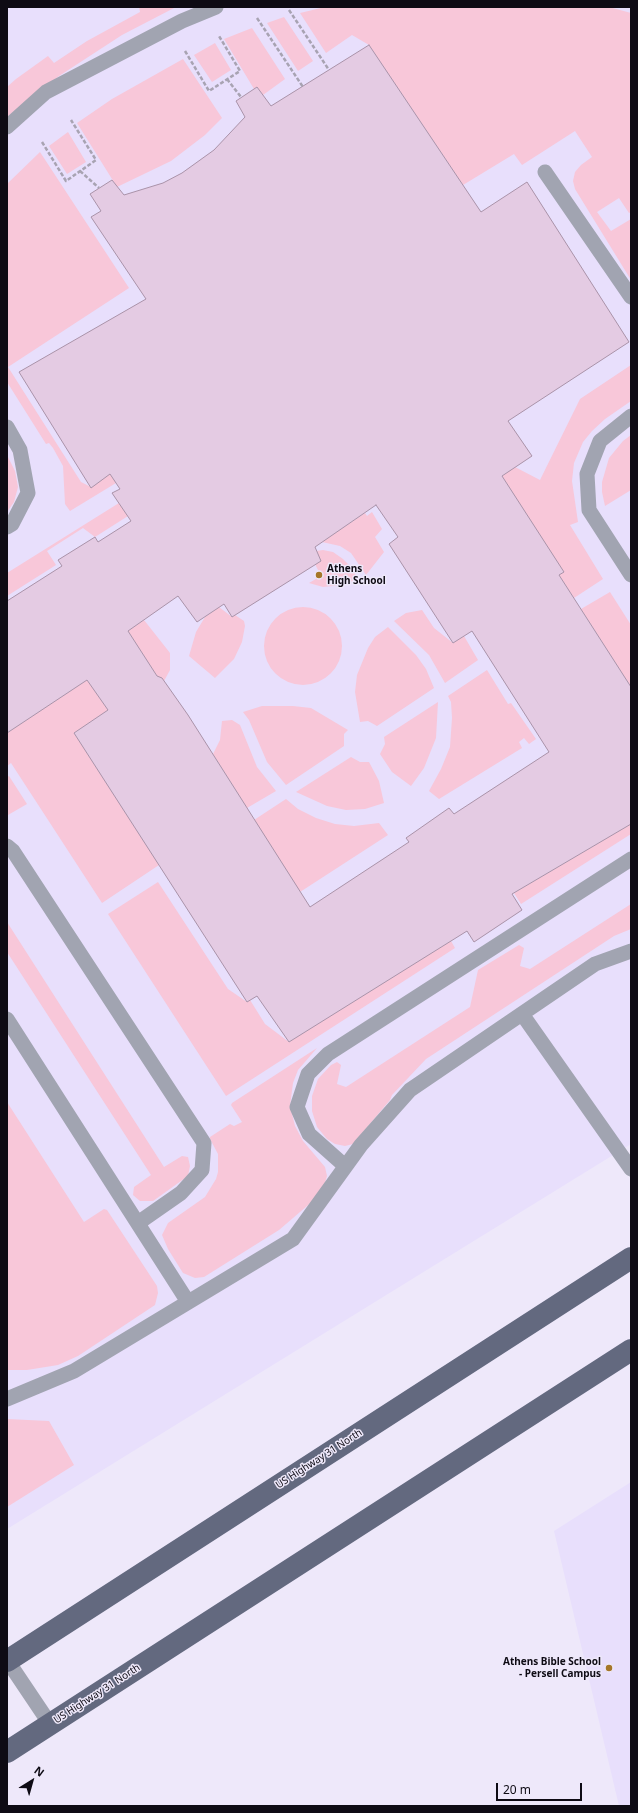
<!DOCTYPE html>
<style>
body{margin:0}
#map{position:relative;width:638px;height:1813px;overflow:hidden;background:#eee8fa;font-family:"Noto Sans",sans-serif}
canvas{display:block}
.frame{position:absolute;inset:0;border:8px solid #0e0b14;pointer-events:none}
.north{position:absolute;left:12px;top:1761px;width:40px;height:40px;-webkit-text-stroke:3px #eee8fa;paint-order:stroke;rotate:37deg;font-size:11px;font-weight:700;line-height:16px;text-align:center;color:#0e0b14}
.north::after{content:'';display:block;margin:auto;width:14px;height:18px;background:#0e0b14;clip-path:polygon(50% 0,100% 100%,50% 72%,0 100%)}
.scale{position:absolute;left:496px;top:1783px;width:86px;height:18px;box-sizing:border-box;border:2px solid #0e0b14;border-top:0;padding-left:5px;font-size:12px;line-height:14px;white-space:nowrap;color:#0e0b14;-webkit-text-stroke:3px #eee8fa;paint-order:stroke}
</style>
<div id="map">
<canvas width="638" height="1813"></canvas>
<div class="frame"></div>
<div class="north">N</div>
<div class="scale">20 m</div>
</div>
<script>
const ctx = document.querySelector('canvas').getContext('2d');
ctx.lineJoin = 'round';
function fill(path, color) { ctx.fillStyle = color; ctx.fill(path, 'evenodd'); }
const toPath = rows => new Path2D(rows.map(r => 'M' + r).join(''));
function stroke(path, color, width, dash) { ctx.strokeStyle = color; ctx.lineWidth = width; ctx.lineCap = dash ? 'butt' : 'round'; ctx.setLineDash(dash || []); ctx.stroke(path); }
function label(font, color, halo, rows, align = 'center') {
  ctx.font = font + ' "Noto Sans",sans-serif'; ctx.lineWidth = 3; ctx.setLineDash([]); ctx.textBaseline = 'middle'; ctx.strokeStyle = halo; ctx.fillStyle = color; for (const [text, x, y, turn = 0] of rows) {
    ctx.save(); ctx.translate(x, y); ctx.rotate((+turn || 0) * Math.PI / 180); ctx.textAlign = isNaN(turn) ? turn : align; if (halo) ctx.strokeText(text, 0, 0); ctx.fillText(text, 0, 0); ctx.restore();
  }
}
fill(toPath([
 [7,7,631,7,631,1144,7,1529],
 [631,1482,631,1806,619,1806,554,1531]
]), '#e8dffc');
fill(toPath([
 [139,7,176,7,122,35,59,76,7,117,7,87,16,79,48,56,54,63,87,41,140,12],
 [325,7,609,7,631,13,631,212,629,213,619,198,597,212,611,231,631,219,631,280,575,189,573,181,575,172,581,165,592,157,575,131,522,165,514,154,463,185,369,45,352,35,326,53,300,13],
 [284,17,313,61,298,71,267,23],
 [252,28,285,79,263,95,257,87,254,89,224,39],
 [215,43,231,70,212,82,194,55],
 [183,59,222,118,205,135,171,161,117,187,77,123,112,99],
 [68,132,86,162,67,174,49,146],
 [40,152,129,288,8,367,81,482,91,487,110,474,116,483,70,511,65,504,63,466,53,448,49,443,46,444,7,382,7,184],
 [631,365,631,401,605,419,592,431,583,442,574,463,572,481,578,522,570,525,603,579,574,598,559,575,563,572,502,476,515,467,540,480,580,399],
 [631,435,631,490,605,506,602,492,602,482,609,458,623,441],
 [7,455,15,471,18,487,14,502,7,512],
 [119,503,128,516,95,537,83,528,47,551,56,565,7,596,7,573],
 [372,512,382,529,375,537,384,552,366,575,351,553,340,546,322,542,365,513,367,516],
 [323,550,333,552,343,559,351,567,358,579,343,585,323,587,309,583,321,576,315,564,321,561,316,551],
 [610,592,631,625,631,687,581,609],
 [219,607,232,617,235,615,244,621,245,626,242,642,234,659,215,678,189,656,196,632,205,617],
 '264 646a39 39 0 1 1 78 0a39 39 0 1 1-78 0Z',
 [422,610,434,628,453,643,464,636,478,660,445,683,429,655,394,621,406,613],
 [144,620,170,653,170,670,164,681,157,676,128,631],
 [388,627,416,655,426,669,434,688,377,726,368,721,360,722,355,692,357,675,368,648,375,637],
 [487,670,508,704,511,703,536,739,529,744,524,738,519,742,522,748,439,799,429,791,441,769,450,747,452,718,451,702,448,696],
 [87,680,108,710,74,733,159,865,102,903,11,763,7,766,7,733],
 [438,702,436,738,424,768,411,786,392,772,380,754,385,744,384,737],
 [262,706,293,706,311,708,348,730,344,734,344,746,286,785,267,762,249,720,243,712],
 [232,720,240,725,257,767,276,791,247,808,213,754,220,740,222,721],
 [351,757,360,762,369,762,379,781,384,803,365,809,346,810,327,806,296,792],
 [9,776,27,804,8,815,7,777],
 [286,799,298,809,316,818,335,824,354,826,379,823,388,835,300,892,254,820],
 [631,824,631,834,521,904,514,893],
 [158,882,228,989,247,1002,250,1000,265,1024,289,1042,451,941,455,948,226,1096,108,914],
 [631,904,631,929,614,936,426,1059,392,1095,390,1100,353,1144,345,1146,335,1144,327,1139,317,1127,312,1111,312,1096,318,1079,331,1065,337,1062,341,1065,337,1084,346,1087,470,1007,478,970,519,945,524,948,520,966,530,969],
 [7,922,164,1167,182,1156,188,1157,190,1166,188,1176,153,1201,140,1201,133,1195,134,1187,151,1175,7,952],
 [317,1048,298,1070,293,1083,290,1106,295,1126,303,1141,325,1167,327,1176,324,1186,314,1200,279,1230,204,1277,195,1278,183,1273,168,1249,162,1235,168,1223,205,1197,216,1179,218,1172,218,1154,210,1139,210,1137,230,1124,234,1126,242,1122,231,1105,232,1103],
 [7,1102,84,1222,104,1209,107,1210,157,1286,158,1293,155,1305,78,1356,58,1365,27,1370,7,1370],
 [7,1419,49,1421,74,1465,7,1507]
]), '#f8c7d9');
const building = toPath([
 [369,45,481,212,527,182,629,342,508,421,532,456,502,476,564,572,559,575,631,687,631,824,512,894,522,910,474,942,467,931,289,1042,257,996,247,1002,74,733,108,710,87,680,7,733,7,601,62,566,58,560,95,537,98,542,131,521,112,493,120,489,110,474,91,488,19,372,146,299,91,217,101,211,90,194,112,180,124,195,163,183,182,173,214,150,245,117,236,101,257,87,271,106,369,45],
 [376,505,398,537,389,544,453,643,472,631,549,752,454,814,449,808,406,838,409,842,310,907,188,715,162,678,157,676,128,631,178,596,197,622,224,604,232,617,321,561,315,547,376,505]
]);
fill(building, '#e4cbe3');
stroke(building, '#aa93a9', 1);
stroke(toPath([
 [289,10,329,70],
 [257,18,303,87],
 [185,51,209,91,240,71,219,36],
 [227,79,241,97],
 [42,142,66,181,96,160,71,120],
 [80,171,99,188]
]), '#a8a3b2', 2.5, [4, 2]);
stroke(toPath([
 [7,127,46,92,182,21,216,7],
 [545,172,631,297],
 [631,416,600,441,587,474,589,510,631,575],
 [7,427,20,450,28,493,12,524,7,527],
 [7,846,13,851,204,1143,202,1170,181,1193,138,1223],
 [522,1014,631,1169],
 [7,1019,188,1302],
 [345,1166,309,1134,297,1107,308,1074,328,1054,631,859],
 [7,1399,74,1371,293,1239,361,1145,410,1090,595,964,631,951],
 [7,1660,50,1724]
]), '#a1a4b1', 15);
stroke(toPath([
 [7,1661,631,1258],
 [7,1752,631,1350]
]), '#63697f', 22);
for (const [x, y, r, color] of [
 [319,575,4,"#a57629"],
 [609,1668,4,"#a57629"]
]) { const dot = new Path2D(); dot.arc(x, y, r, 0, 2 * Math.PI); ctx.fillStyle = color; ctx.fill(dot); stroke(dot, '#eee8fa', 1.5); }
label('bold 10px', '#0e0b14', '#eee8fa', [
 ["Athens",327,569],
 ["High School",327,581],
 ["Athens Bible School",601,1662,"right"],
 ["- Persell Campus",601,1674,"right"]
], 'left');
label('10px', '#0e0b14', '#eee8fa', [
 ["US Highway 31 North",319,1459,-33],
 ["US Highway 31 North",97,1694,-33]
]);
</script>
